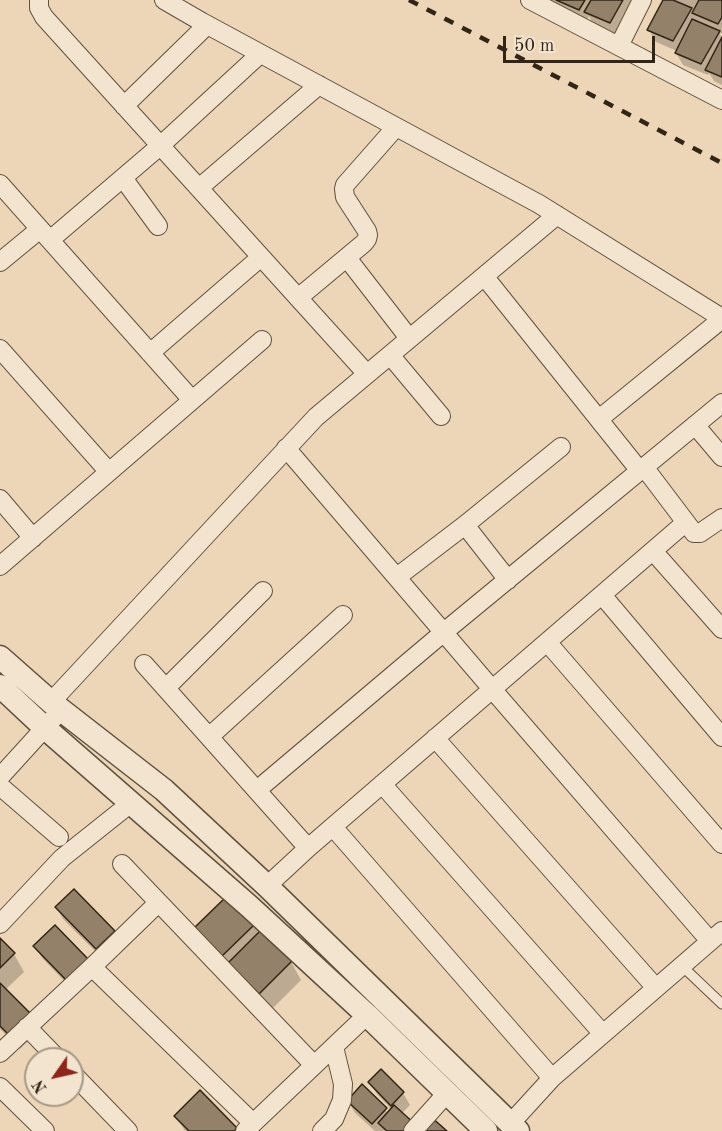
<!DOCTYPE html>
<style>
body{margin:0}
#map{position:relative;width:722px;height:1131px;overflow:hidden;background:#ecd6b7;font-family:"Old Standard TT",serif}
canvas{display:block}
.north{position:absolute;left:24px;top:1047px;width:60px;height:60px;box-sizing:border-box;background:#f3e4d0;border:2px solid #a69885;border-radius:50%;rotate:236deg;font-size:16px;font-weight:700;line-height:24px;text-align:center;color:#322515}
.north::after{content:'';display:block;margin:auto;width:21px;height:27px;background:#8f2418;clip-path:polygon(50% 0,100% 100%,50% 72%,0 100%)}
.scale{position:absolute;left:503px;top:36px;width:152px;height:27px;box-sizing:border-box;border:3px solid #322515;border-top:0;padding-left:8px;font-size:18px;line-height:21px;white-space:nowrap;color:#322515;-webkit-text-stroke:4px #f3e4d0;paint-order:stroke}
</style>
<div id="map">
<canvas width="722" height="1131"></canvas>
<div class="north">N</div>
<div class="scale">50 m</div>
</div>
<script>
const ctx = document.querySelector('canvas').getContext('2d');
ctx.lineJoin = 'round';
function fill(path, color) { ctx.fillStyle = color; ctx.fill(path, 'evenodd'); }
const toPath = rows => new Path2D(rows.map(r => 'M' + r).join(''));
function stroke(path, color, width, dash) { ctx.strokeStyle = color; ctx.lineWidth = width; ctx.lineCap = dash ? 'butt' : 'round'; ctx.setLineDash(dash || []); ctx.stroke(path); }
fill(toPath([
 [542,0,633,0,617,34,593,24,589,16,586,21,562,11,557,3,556,6],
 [665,0,722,0,722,34,719,32,722,38,722,85,714,81,709,73,708,75,683,65,676,53,677,51,656,42,649,30],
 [57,907,114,931,120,943,104,960,63,919],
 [254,925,259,934,291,962,301,980,270,1011,206,946],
 [55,927,75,992,42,958,35,946],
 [0,940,14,954,24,972,5,990,39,1030,20,1049,0,1029],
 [381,1071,403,1093,410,1105,401,1114,415,1126,444,1131,375,1131,355,1113,348,1101,385,1109,388,1114,392,1110,377,1094,370,1083],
 [176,1116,236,1129,237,1131,185,1131]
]), '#0003');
const building = toPath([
 [556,0,585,0,579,10,556,0],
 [591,0,623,0,610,23,584,12,591,0],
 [663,0,673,0,692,8,673,41,647,30,663,0],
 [699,0,722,0,722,17,718,24,692,13,699,0],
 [692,19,720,31,701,64,675,53,692,19],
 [722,37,722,77,705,70,722,37],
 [74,889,115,931,96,949,55,907,74,889],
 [227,896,255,924,221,957,194,928,227,896],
 [55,925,89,960,67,981,33,946,55,925],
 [261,930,292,961,259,994,228,963,261,930],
 [0,938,15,953,0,968,0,938],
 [0,983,34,1017,12,1038,0,1026,0,983],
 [381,1069,404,1092,391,1106,368,1082,381,1069],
 [362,1084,387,1108,372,1124,347,1101,362,1084],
 [200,1090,237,1128,234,1131,189,1131,174,1116,200,1090],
 [394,1105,416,1125,410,1131,387,1131,378,1123,394,1105],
 [429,1115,447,1131,415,1131,429,1115]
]);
fill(building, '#938169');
stroke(building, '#322515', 1.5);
const service = toPath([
 [682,966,722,1004]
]);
const minor = toPath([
 [39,0,39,8,44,17,367,374],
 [164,0,202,22,539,204,722,318],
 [530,0,722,100],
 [619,46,642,0],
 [124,106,207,25],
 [123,178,158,226],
 [0,184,192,400],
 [199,188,319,85],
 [50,240,160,146,260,54],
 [347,258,409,338],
 [0,262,40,229],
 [484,276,640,471],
 [298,298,364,243,367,239,368,235,367,231,345,197,344,189,345,185,396,127],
 [0,349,109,472],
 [150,353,261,257],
 [390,355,441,416],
 [599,419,722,319],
 [695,425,722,457],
 [286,448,492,689,710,941],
 [644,467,694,533,700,533,722,518],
 [0,499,33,538],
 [465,525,508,580],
 [653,551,722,629],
 [0,566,262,340],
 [397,577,465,525,561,447],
 [602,595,722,737],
 [547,642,722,844],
 [144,664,308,848],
 [166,688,263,591],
 [51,702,316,417,557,215],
 [209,737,343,615],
 [435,738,656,988],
 [0,777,61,710],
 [382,784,603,1034],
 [0,786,59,837],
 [257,790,444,632,722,403],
 [333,827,552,1078],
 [122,864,314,1065],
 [267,886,308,848,685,523],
 [0,924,62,858,131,803],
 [92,967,253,1123],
 [27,1027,58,1059],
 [0,1053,92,967,158,903],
 [72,1073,128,1131],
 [0,1087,45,1131],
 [510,1124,552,1078,722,931],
 [245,1131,367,1015],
 [322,1131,334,1119,342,1100,343,1084,334,1047],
 [413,1131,447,1093]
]);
const tertiary = toPath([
 [0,657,51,702,164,790,267,886,518,1131],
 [0,686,45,728,250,907,367,1015,486,1131]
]);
stroke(service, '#60513e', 11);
stroke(minor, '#60513e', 20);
stroke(tertiary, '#60513e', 25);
stroke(service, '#f3e4d0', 9);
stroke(minor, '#f3e4d0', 18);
stroke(tertiary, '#f3e4d0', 22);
stroke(toPath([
 [409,0,722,163]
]), '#322515', 4.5, [10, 10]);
</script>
